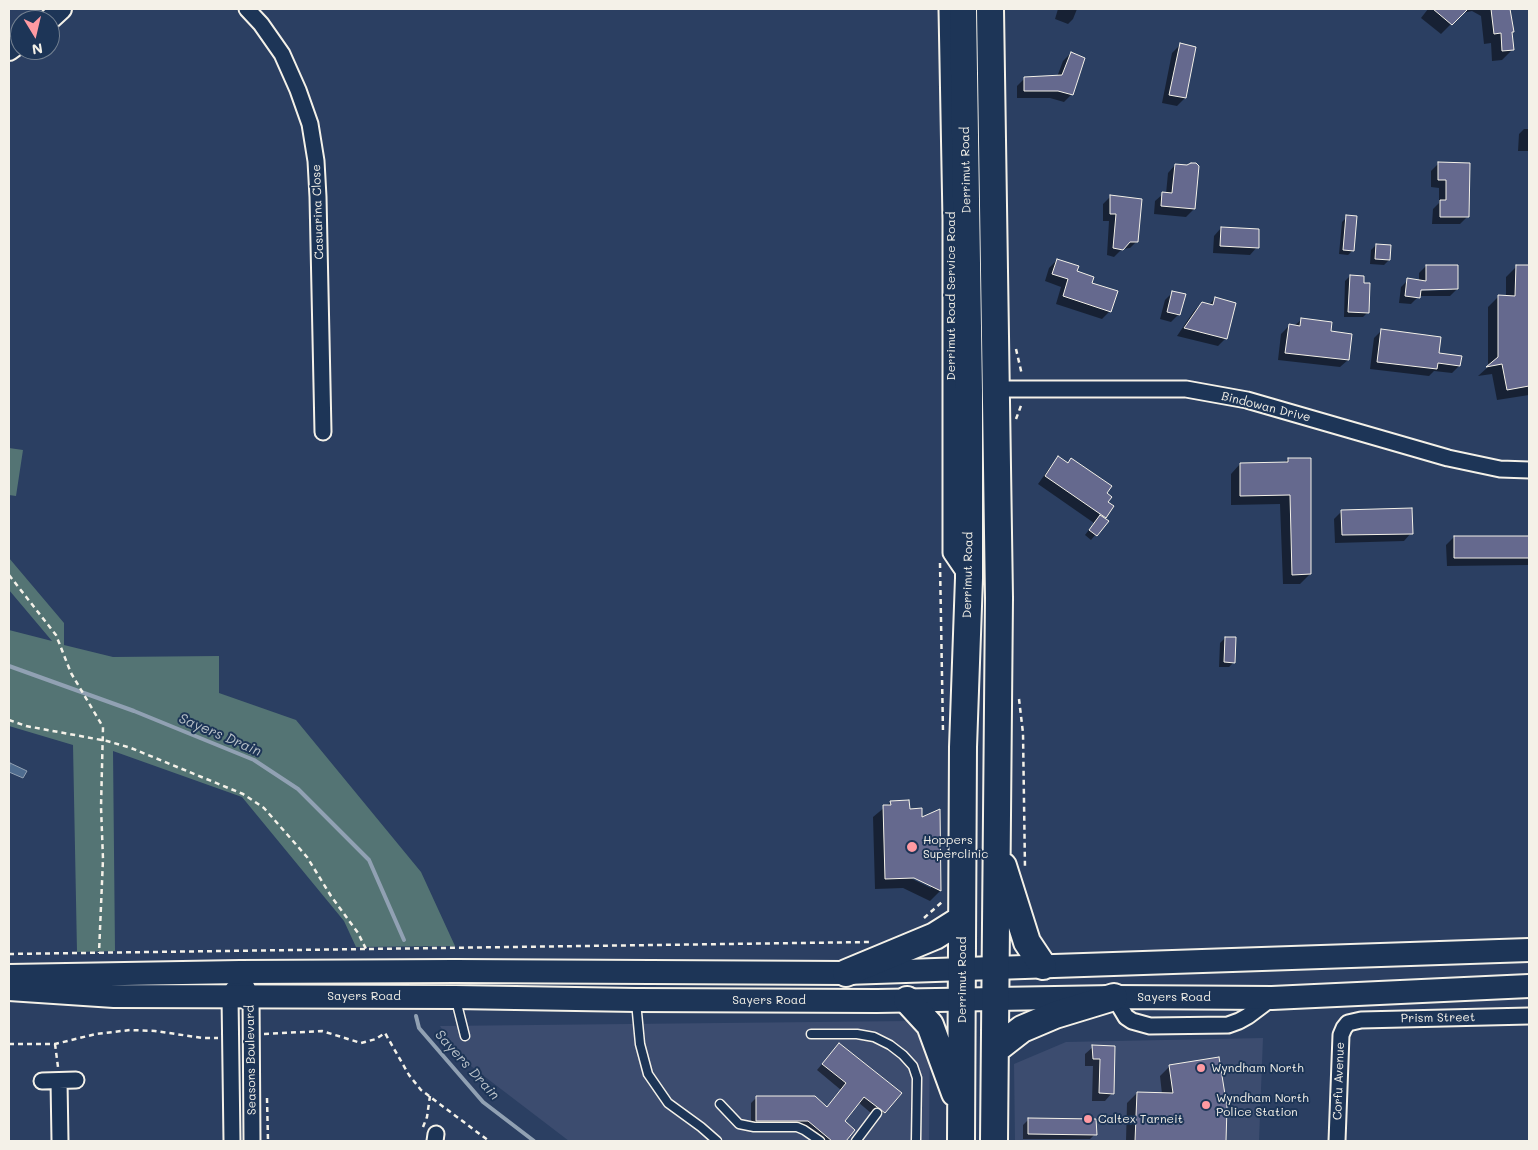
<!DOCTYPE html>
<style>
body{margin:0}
#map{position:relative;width:1538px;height:1150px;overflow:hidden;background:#2b3f62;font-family:Mali,sans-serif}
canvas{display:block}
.frame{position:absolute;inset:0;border:10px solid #f4f1e8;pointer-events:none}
.north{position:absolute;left:10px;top:10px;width:50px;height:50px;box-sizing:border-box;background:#1d3557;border:1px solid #738091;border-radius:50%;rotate:171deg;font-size:14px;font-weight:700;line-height:20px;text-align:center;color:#f4f1e8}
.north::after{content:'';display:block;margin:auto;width:18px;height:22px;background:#ff9aa2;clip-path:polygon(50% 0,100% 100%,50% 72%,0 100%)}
</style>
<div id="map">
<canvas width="1538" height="1150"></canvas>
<div class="frame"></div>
<div class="north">N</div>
</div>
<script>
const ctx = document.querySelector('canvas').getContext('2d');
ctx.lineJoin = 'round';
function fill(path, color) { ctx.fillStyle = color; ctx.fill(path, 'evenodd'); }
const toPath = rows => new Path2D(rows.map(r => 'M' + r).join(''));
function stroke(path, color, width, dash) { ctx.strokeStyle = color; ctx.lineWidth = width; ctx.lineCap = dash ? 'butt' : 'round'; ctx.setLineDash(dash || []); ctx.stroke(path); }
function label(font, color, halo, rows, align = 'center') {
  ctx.font = font + ' Mali,sans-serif'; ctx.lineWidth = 4; ctx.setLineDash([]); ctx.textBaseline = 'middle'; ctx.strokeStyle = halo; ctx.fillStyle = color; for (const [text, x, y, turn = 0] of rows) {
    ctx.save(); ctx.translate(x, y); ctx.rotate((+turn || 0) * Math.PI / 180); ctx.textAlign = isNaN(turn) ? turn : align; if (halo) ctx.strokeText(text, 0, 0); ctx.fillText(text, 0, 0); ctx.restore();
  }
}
fill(toPath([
 [910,1021,930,1040,929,1141,569,1141,459,1057,440,1026],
 [1263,1038,1259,1141,1015,1141,1014,1064,1066,1042]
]), '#3c4c6f');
fill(toPath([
 [9,448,23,450,16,496,9,495],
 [9,558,64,623,64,645,113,657,219,656,219,693,296,720,421,872,455,946,356,947,344,921,242,797,113,751,115,951,77,952,73,745,9,726,9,630,52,641,9,590]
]), '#547474');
const water = toPath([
 [10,763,27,771,23,778,9,772,10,763]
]);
fill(water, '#4f6c8f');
stroke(water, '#91a1b3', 1);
fill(toPath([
 [1058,9,1077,9,1073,19,1068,24,1055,19],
 [1428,9,1509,9,1512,32,1511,33,1512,50,1502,60,1492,61,1491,43,1484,44,1481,16,1472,11,1462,13,1441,34,1421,18],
 [1180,45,1185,98,1177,106,1162,103,1172,53],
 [1071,53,1072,94,1064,102,1050,98,1017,98,1017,86,1025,78,1057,77,1063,61],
 [1524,129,1529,129,1529,151,1518,151,1519,134],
 [1439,163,1467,217,1460,224,1432,224,1433,209,1439,203,1439,188,1431,187,1431,171],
 [1175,165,1194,209,1186,217,1154,214,1155,201,1163,194,1166,194,1168,173],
 [1110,197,1137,241,1130,248,1122,249,1114,257,1107,255,1109,221,1103,221,1103,204],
 [1347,217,1353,250,1348,255,1339,254,1342,222],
 [1221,228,1257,247,1250,255,1213,253,1214,236],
 [1376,245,1389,260,1384,265,1370,264,1371,250],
 [1057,260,1091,284,1110,311,1102,319,1056,304,1061,287,1045,281,1049,268],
 [1426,266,1457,289,1450,296,1419,296,1411,304,1399,303,1401,287,1408,280,1419,281,1419,273],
 [1452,288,1452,290,1414,291,1414,289],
 [1517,266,1527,334,1529,334,1529,395,1497,400,1492,374,1478,376,1488,367,1488,307,1498,297,1506,297,1506,277],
 [1350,276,1368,312,1363,317,1344,317,1345,281],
 [1173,292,1179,314,1171,322,1160,319,1165,300],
 [1215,298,1235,304,1225,339,1218,346,1177,336,1194,311,1202,303,1209,305],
 [1301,320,1330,332,1348,360,1340,367,1278,360,1281,334,1289,326,1294,326],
 [1381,331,1438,354,1459,366,1452,373,1434,371,1429,376,1370,369,1374,338],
 [1058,458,1067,464,1071,459,1106,494,1107,502,1112,506,1103,519,1107,521,1091,540,1085,535,1094,523,1038,484,1051,466],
 [1288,459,1310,574,1300,584,1283,584,1280,504,1231,505,1231,474,1240,464,1284,463],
 [1342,511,1411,533,1404,541,1335,543,1334,519],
 [1454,537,1529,537,1529,565,1447,566,1446,545],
 [1225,638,1234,662,1229,667,1219,667,1220,643],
 [891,802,909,810,921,819,939,811,940,891,930,901,903,888,875,889,873,817],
 [909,875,931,885,931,888,908,877],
 [1093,1047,1113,1048,1112,1093,1105,1101,1092,1101,1093,1066,1085,1066,1085,1054],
 [833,1051,900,1093,878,1119,858,1102,843,1121,853,1130,845,1141,819,1141,801,1127,751,1127,751,1103,757,1097,827,1108,841,1090,817,1070],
 [1170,1066,1225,1107,1225,1141,1126,1141,1127,1103,1137,1093,1162,1094,1160,1076],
 [1028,1120,1095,1134,1090,1139,1023,1139,1023,1125]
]), '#0007');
stroke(toPath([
 [9,666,134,711,254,760,298,789,369,860,404,940],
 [416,1016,419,1028,483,1102,534,1141]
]), '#91a1b3', 4);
const building = toPath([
 [1433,9,1468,9,1452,25,1433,9],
 [1491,9,1510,9,1514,32,1512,32,1514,50,1502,51,1501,33,1494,34,1491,9],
 [1180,43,1196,47,1186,98,1169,95,1180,43],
 [1071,52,1085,58,1073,95,1058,91,1024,91,1024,77,1062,75,1071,52],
 [1438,162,1470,163,1469,217,1440,217,1440,200,1446,200,1446,180,1438,180,1438,162],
 [1191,163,1196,163,1199,166,1195,209,1161,206,1162,192,1172,193,1175,164,1187,165,1191,163],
 [1110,195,1142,199,1138,242,1130,242,1123,250,1113,248,1116,214,1110,214,1110,195],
 [1346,215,1357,216,1354,251,1343,250,1346,215],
 [1221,227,1259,229,1259,248,1220,246,1221,227],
 [1376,244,1391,245,1390,260,1375,259,1376,244],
 [1057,259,1079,266,1077,271,1094,277,1092,283,1118,291,1111,312,1063,296,1068,279,1052,274,1057,259],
 [1426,265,1458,265,1458,289,1421,290,1420,298,1405,296,1407,278,1426,281,1426,265],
 [1516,265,1529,265,1529,386,1507,390,1502,364,1486,367,1498,357,1498,295,1515,296,1516,265],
 [1350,275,1364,276,1364,283,1370,283,1369,313,1348,312,1350,275],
 [1172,291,1186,294,1180,315,1167,312,1172,291],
 [1215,297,1236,303,1227,339,1184,328,1202,302,1213,305,1215,297],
 [1301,318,1332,322,1331,331,1352,334,1349,360,1285,353,1289,324,1300,326,1301,318],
 [1381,329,1441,337,1439,353,1462,356,1460,366,1438,363,1437,369,1377,362,1381,329],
 [1058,456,1068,463,1071,458,1112,486,1107,493,1112,497,1108,502,1114,506,1106,518,1045,476,1058,456],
 [1288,458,1311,458,1311,574,1292,575,1290,495,1240,496,1240,463,1288,462,1288,458],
 [1412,508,1413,534,1342,535,1341,510,1412,508],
 [1100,515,1109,521,1097,536,1089,530,1100,515],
 [1454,536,1529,536,1529,558,1454,558,1454,536],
 [1225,637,1236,637,1235,663,1224,662,1225,637],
 [909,800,910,809,922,808,922,817,940,809,941,891,914,878,885,879,883,805,891,805,890,801,909,800],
 [839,1043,902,1093,885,1113,864,1097,845,1121,855,1130,846,1141,832,1141,808,1121,756,1121,756,1096,815,1096,827,1107,846,1083,822,1064,839,1043],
 [1092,1045,1115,1046,1114,1094,1099,1093,1100,1059,1093,1059,1092,1045],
 [1219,1057,1227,1107,1226,1141,1135,1141,1137,1092,1173,1093,1169,1065,1219,1057],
 [1028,1118,1096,1119,1097,1135,1028,1134,1028,1118]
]);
fill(building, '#65698e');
stroke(building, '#f4f1e8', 1);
const service = toPath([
 [456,1000,465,1036],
 [636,1002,640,1044,648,1074,668,1103,701,1127,717,1141],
 [811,1034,857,1034,874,1037,890,1045,903,1055,913,1066,917,1078,916,1141],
 [720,1104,739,1124,754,1127,797,1127,804,1130,820,1141],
 [856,1141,877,1113]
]);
const minor = toPath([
 [247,9,261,24,282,54,298,90,310,124,316,161,318,197,323,432],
 [947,9,951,220,951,553,966,575],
 [996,389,1186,389,1247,400,1448,458,1500,469,1529,470],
 [240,972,251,996,252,1141],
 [1114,997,1126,1017,1132,1021,1150,1026,1228,1025,1239,1021,1248,1016,1272,998],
 [42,1081,76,1080],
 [59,1081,60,1141],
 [232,1141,230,996,233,989],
 [435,1141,436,1134],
 [1337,1141,1341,1035,1344,1028,1348,1023,1361,1020,1529,1016]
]);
const tertiary = toPath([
 [49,20,61,9],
 [9,50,20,42]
]);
const secondary = toPath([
 [9,976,240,972,455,971,846,973,1529,950],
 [9,989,114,996,455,997,636,1000,877,1001,1114,997,1272,998,1529,986]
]);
const trunk = toPath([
 [990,9,999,598,994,1141],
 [1003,866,1027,942,1043,966],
 [846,973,935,936,962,919],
 [907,1000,930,1025,955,1093],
 [995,1050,1022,1029,1055,1015,1114,997],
 [961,1141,963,747,969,578,969,390,963,9]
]);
stroke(service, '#f4f1e8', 11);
stroke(minor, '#f4f1e8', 19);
stroke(tertiary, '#f4f1e8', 24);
stroke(secondary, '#f4f1e8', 26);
stroke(trunk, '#f4f1e8', 30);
stroke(toPath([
 [1016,349,1022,375],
 [1016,419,1022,403],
 [940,563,943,732],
 [9,575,56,635,71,673,103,727,101,807,103,859,99,953],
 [1019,699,1023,733,1025,868],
 [9,720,26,726,107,741,131,748,243,794,264,808,307,857,331,896,358,933,366,949],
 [924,918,942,902],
 [9,954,870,942],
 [264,1034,322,1031,361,1043,376,1039,385,1033,409,1075,421,1090,489,1141],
 [9,1044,55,1044,96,1034,130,1030,155,1031,203,1038,218,1038],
 [55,1044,58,1067],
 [267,1098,268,1141],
 [423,1127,427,1117,430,1096]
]), '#f4f1e8', 2.5, [5, 4]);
stroke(service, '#1d3557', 8);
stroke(minor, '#1d3557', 15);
stroke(tertiary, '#1d3557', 20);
stroke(secondary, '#1d3557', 22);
stroke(trunk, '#1d3557', 26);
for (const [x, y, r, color] of [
 [912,847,6,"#ff9aa2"],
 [1201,1068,5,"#ff9aa2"],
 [1206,1105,5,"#ff9aa2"],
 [1088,1119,5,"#ff9aa2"]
]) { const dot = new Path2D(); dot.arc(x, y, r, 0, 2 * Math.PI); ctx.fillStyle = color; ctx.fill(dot); stroke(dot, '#1d3557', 2); }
label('12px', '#f4f1e8', '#1d3557', [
 ["Derrimut Road",966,170,-91],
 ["Casuarina Close",318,212,-92],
 ["Derrimut Road Service Road",951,296,-90],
 ["Bindowan Drive",1266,407,14],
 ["Derrimut Road",968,575,-89],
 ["Derrimut Road",962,980,-90],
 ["Sayers Road",364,996],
 ["Sayers Road",1174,997],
 ["Sayers Road",769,1000],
 ["Prism Street",1438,1018,-1],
 ["Seasons Boulevard",251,1060,-91],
 ["Corfu Avenue",1339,1081,-88]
]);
label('12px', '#f4f1e8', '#1d3557', [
 ["Hoppers",923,840],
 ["Superclinic",923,854],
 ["Wyndham North",1211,1068],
 ["Wyndham North",1216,1098],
 ["Police Station",1216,1112],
 ["Caltex Tarneit",1098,1119]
], 'left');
label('italic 14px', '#bac2c9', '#1d3557', [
 ["Sayers Drain",220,735,23],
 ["Sayers Drain",467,1065,48]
]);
</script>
